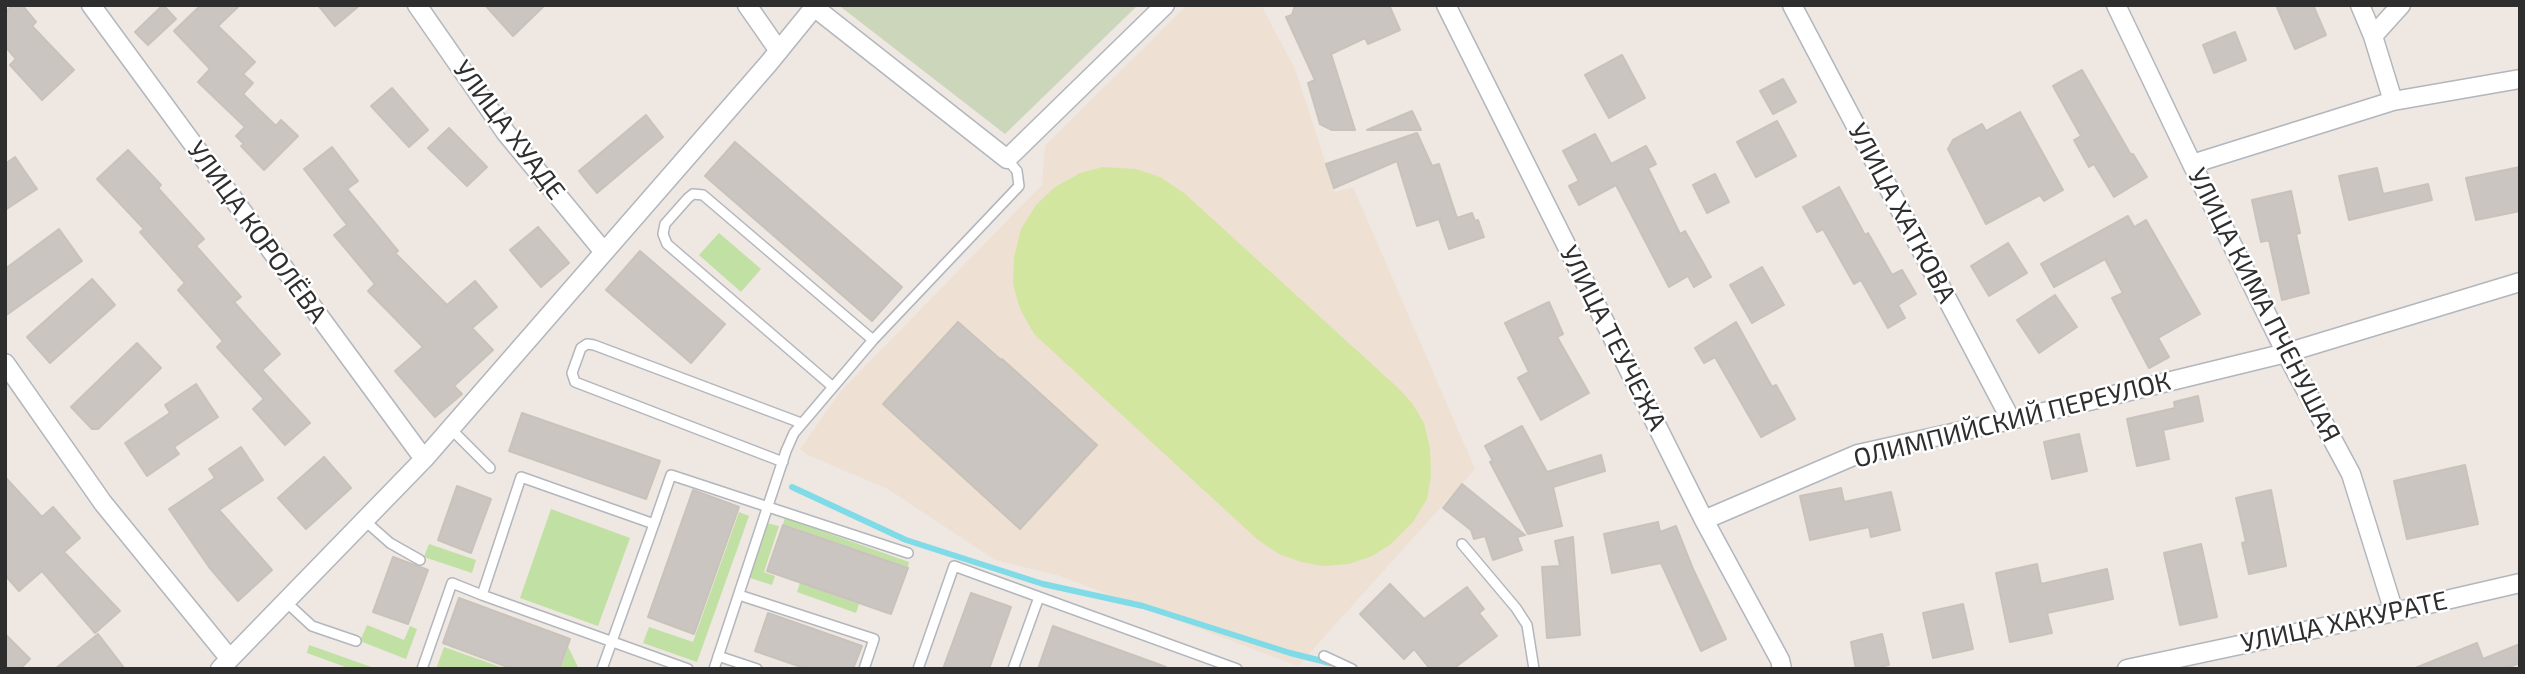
<!DOCTYPE html>
<meta charset="utf-8">
<style>
body{margin:0}
#map{position:relative;width:2525px;height:674px;overflow:hidden;background:#eee7e2;font-family:"Exo 2",sans-serif}
canvas{display:block}
.frame{position:absolute;inset:0;border:7px solid #2e2e2e;pointer-events:none}
</style>
<div id="map">
<canvas width="2525" height="674"></canvas>
<div class="frame"></div>
</div>
<script>
const ctx = document.querySelector('canvas').getContext('2d');
ctx.lineJoin = 'round';
function fill(path, color) { ctx.fillStyle = color; ctx.fill(path, 'evenodd'); }
const toPath = rows => new Path2D(rows.map(r => 'M' + r).join(''));
function stroke(path, color, width, dash) { ctx.strokeStyle = color; ctx.lineWidth = width; ctx.lineCap = dash ? 'butt' : 'round'; ctx.setLineDash(dash || []); ctx.stroke(path); }
function label(font, color, halo, rows, align = 'center') {
  ctx.font = font + ' "Exo 2",sans-serif'; ctx.lineWidth = 5; ctx.setLineDash([]); ctx.textBaseline = 'middle'; ctx.strokeStyle = halo; ctx.fillStyle = color; for (const [text, x, y, turn = 0] of rows) {
    ctx.save(); ctx.translate(x, y); ctx.rotate((+turn || 0) * Math.PI / 180); ctx.textAlign = isNaN(turn) ? turn : align; if (halo) ctx.strokeText(text, 0, 0); ctx.fillText(text, 0, 0); ctx.restore();
  }
}
fill(toPath([
 [1187,5,1261,5,1295,69,1335,192,1353,187,1475,469,1298,666,1057,575,995,560,888,489,810,456,800,449,841,391,1042,185,1045,146]
]), '#eee1d3');
fill(toPath([
 [719,233,761,269,741,292,699,255],
 [551,509,630,538,598,626,520,598],
 [739,512,749,516,697,662,643,643,649,627,693,642],
 [785,518,909,562,908,567,783,524],
 [766,523,779,526,764,572,775,576,772,585,747,577],
 [429,544,476,560,472,573,424,557],
 [800,583,859,604,856,613,797,592],
 [367,625,404,640,410,626,417,629,406,659,360,641],
 [309,645,377,669,351,669,307,653],
 [444,647,506,669,436,669],
 [568,647,579,669,560,669]
]), '#c1e0a3');
fill(toPath([
 [842,5,1138,5,1005,134,841,7]
]), '#ccd6ba');
fill(toPath([
 [1103,167,1136,169,1160,177,1184,193,1397,387,1412,403,1424,423,1430,448,1431,476,1427,499,1413,522,1391,544,1372,556,1349,564,1323,566,1301,562,1279,554,1258,540,1034,334,1020,309,1013,284,1014,257,1021,229,1036,205,1055,187,1080,173]
]), '#d3e6a0');
stroke(toPath([
 [792,487,906,540,1043,584,1143,606,1290,653,1330,663]
]), '#7edbe7', 6);
const building = toPath([
 [13,5,22,5,36,22,32,26,74,70,42,100,10,65,16,59,5,46,5,12,13,5],
 [163,5,176,19,148,45,135,32,163,5],
 [201,5,240,5,218,26,255,62,243,74,253,83,243,94,276,126,281,120,298,136,264,170,241,146,244,144,236,136,245,127,198,82,210,69,174,31,201,5],
 [318,5,360,5,335,26,318,5],
 [485,5,545,5,513,36,485,5],
 [1295,5,1389,5,1400,30,1368,44,1365,38,1331,54,1355,130,1332,130,1320,124,1308,83,1315,80,1286,17,1292,15,1295,5],
 [2276,5,2313,5,2326,35,2295,49,2276,5],
 [2235,32,2246,60,2214,73,2203,45,2235,32],
 [1622,55,1645,98,1609,118,1585,75,1622,55],
 [2082,70,2131,155,2133,154,2147,177,2114,197,2094,164,2089,167,2074,140,2081,136,2053,86,2082,70],
 [1783,79,1796,102,1773,114,1760,91,1783,79],
 [392,88,428,130,409,147,371,106,392,88],
 [1412,111,1421,130,1367,130,1412,111],
 [2020,112,2063,190,2044,201,2040,195,1986,224,1948,149,1953,140,1982,124,1986,131,2020,112],
 [646,115,663,137,597,193,579,171,646,115],
 [1777,121,1796,156,1756,177,1737,142,1777,121],
 [449,128,487,167,467,186,428,148,449,128],
 [1417,133,1432,166,1439,164,1457,218,1472,213,1475,221,1478,220,1484,237,1449,249,1439,219,1417,226,1397,161,1334,188,1326,164,1417,133],
 [1595,134,1611,164,1646,146,1656,164,1648,168,1680,234,1685,231,1711,277,1694,287,1688,276,1669,287,1616,185,1579,205,1569,186,1579,181,1563,151,1595,134],
 [735,142,902,287,872,321,705,176,735,142],
 [332,147,358,181,347,189,398,251,395,253,447,305,475,281,497,307,472,328,493,350,454,386,462,394,435,417,395,371,423,347,368,291,375,284,334,235,347,225,304,169,332,147],
 [128,150,161,185,158,188,204,239,196,246,241,297,234,302,280,354,262,370,310,423,285,445,253,409,264,399,217,347,223,341,178,290,185,283,140,232,144,229,97,179,128,150],
 [15,157,37,189,5,210,5,164,15,157],
 [2520,167,2520,211,2476,220,2466,178,2520,167],
 [2377,168,2383,194,2428,184,2432,200,2349,220,2339,176,2377,168],
 [1715,174,1729,202,1707,213,1693,185,1715,174],
 [1839,187,1865,235,1868,233,1892,275,1902,270,1916,294,1898,305,1905,318,1888,328,1861,280,1854,284,1823,229,1817,232,1803,207,1839,187],
 [2291,191,2300,233,2296,234,2309,293,2282,300,2269,240,2261,242,2252,200,2291,191],
 [2128,216,2134,227,2146,220,2200,314,2158,338,2169,357,2149,368,2112,298,2123,293,2105,259,2054,287,2041,264,2128,216],
 [538,227,569,263,541,287,510,250,538,227],
 [59,229,82,261,5,316,5,269,59,229],
 [2008,243,2027,273,1989,296,1971,266,2008,243],
 [640,251,725,324,691,363,606,290,640,251],
 [1762,267,1784,305,1752,323,1730,285,1762,267],
 [92,279,115,305,50,363,27,337,92,279],
 [2055,295,2077,327,2039,353,2017,320,2055,295],
 [1549,302,1563,334,1557,337,1589,393,1541,420,1518,378,1529,372,1505,323,1549,302],
 [958,322,1001,360,1002,359,1097,445,1020,529,883,404,958,322],
 [1736,322,1772,387,1776,385,1795,419,1761,437,1715,357,1704,363,1695,348,1736,322],
 [137,343,161,368,98,429,92,429,71,407,137,343],
 [196,384,218,417,174,447,179,454,147,476,125,443,170,413,165,405,196,384],
 [2198,396,2203,421,2163,430,2169,459,2137,466,2127,419,2175,408,2174,402,2198,396],
 [522,413,660,461,646,499,509,451,522,413],
 [1522,426,1547,472,1601,455,1605,471,1553,487,1562,526,1528,534,1490,462,1493,461,1485,446,1522,426],
 [2079,434,2087,471,2052,479,2044,442,2079,434],
 [241,447,263,480,219,510,272,570,238,601,209,567,169,509,215,478,209,469,241,447],
 [324,457,351,488,306,529,278,498,324,457],
 [2465,465,2478,524,2407,539,2394,481,2465,465],
 [5,477,42,517,53,507,80,538,64,552,120,611,95,633,42,571,19,591,5,575,5,477],
 [1462,484,1525,535,1517,537,1522,550,1493,560,1485,536,1474,539,1471,530,1443,508,1462,484],
 [457,486,491,499,471,553,438,540,457,486],
 [1841,488,1844,502,1891,492,1900,530,1871,537,1869,527,1810,540,1800,496,1841,488],
 [693,490,739,507,694,634,648,617,693,490],
 [2271,490,2286,566,2249,574,2242,543,2246,542,2236,498,2271,490],
 [1658,522,1660,532,1676,526,1693,569,1726,639,1701,651,1661,563,1612,573,1604,534,1658,522],
 [783,525,908,568,891,614,767,571,783,525],
 [1573,537,1580,635,1547,638,1542,567,1560,566,1555,541,1573,537],
 [2201,544,2217,617,2180,625,2164,553,2201,544],
 [393,557,428,570,408,624,373,612,393,557],
 [2037,564,2041,584,2107,569,2113,599,2047,613,2052,633,2010,642,1996,573,2037,564],
 [1390,584,1424,619,1467,587,1484,609,1479,613,1497,636,1453,669,1430,669,1414,649,1404,659,1360,614,1390,584],
 [971,593,1011,607,989,669,943,669,971,593],
 [459,598,570,639,559,669,513,669,443,643,459,598],
 [1963,604,1973,649,1933,658,1923,613,1963,604],
 [768,613,862,646,853,669,807,669,755,651,768,613],
 [1053,626,1166,667,1166,669,1038,669,1053,626],
 [5,634,30,659,20,669,5,669,5,634],
 [98,634,125,669,55,669,82,647,98,634],
 [1882,634,1889,665,1871,669,1856,669,1851,642,1882,634],
 [2477,643,2483,659,2520,644,2520,663,2504,669,2413,669,2477,643]
]);
fill(building, '#cac5c0');
stroke(building, '#c9c2bb', 2);
const lane = toPath([
 [833,387,667,244,663,234,665,224,688,198,693,194,703,195,873,340],
 [450,428,490,468],
 [783,462,575,382,572,373,581,348,587,344,594,345,801,423],
 [364,520,390,543,420,560],
 [654,524,671,475,908,553],
 [1462,544,1516,608,1527,625,1534,669],
 [482,595,688,669],
 [739,595,874,639,864,669],
 [286,602,312,626,356,641],
 [718,656,757,669],
 [1324,656,1352,669],
 [422,669,452,583,482,595,521,477,654,524,602,669],
 [714,669,786,451,794,433,873,340,1019,186,1017,171,1007,159],
 [918,669,954,566,1237,669],
 [1013,669,1039,597]
]);
const street = toPath([
 [91,5,424,459],
 [417,5,506,133,604,252],
 [747,5,779,51],
 [1446,5,1704,520,1780,660,1782,669],
 [1792,5,2011,420],
 [2116,5,2192,164,2286,353,2351,474,2394,612],
 [2360,5,2373,36,2393,101],
 [814,7,1007,159,1165,5],
 [2373,36,2401,5],
 [2192,164,2393,101,2520,79],
 [5,363,103,503,230,659],
 [1704,520,1858,454,2011,420,2286,353,2520,282],
 [220,669,424,459,768,64,816,5],
 [2127,669,2394,612,2520,583]
]);
stroke(lane, '#b2b6bd', 12);
stroke(street, '#b2b6bd', 21);
stroke(lane, '#fff', 9);
stroke(street, '#fff', 18);
label('26px', '#2e2e2e', '#fff', [
 ["УЛИЦА ХУАДЕ",509,130,53],
 ["УЛИЦА ХАТКОВА",1902,213,62],
 ["УЛИЦА КОРОЛЁВА",257,232,54],
 ["УЛИЦА КИМА ПЧЕНУШАЯ",2264,305,63],
 ["УЛИЦА ТЕУЧЕЖА",1613,338,63],
 ["ОЛИМПИЙСКИЙ ПЕРЕУЛОК",2012,420,-14],
 ["УЛИЦА ХАКУРАТЕ",2344,622,-12]
]);
</script>
